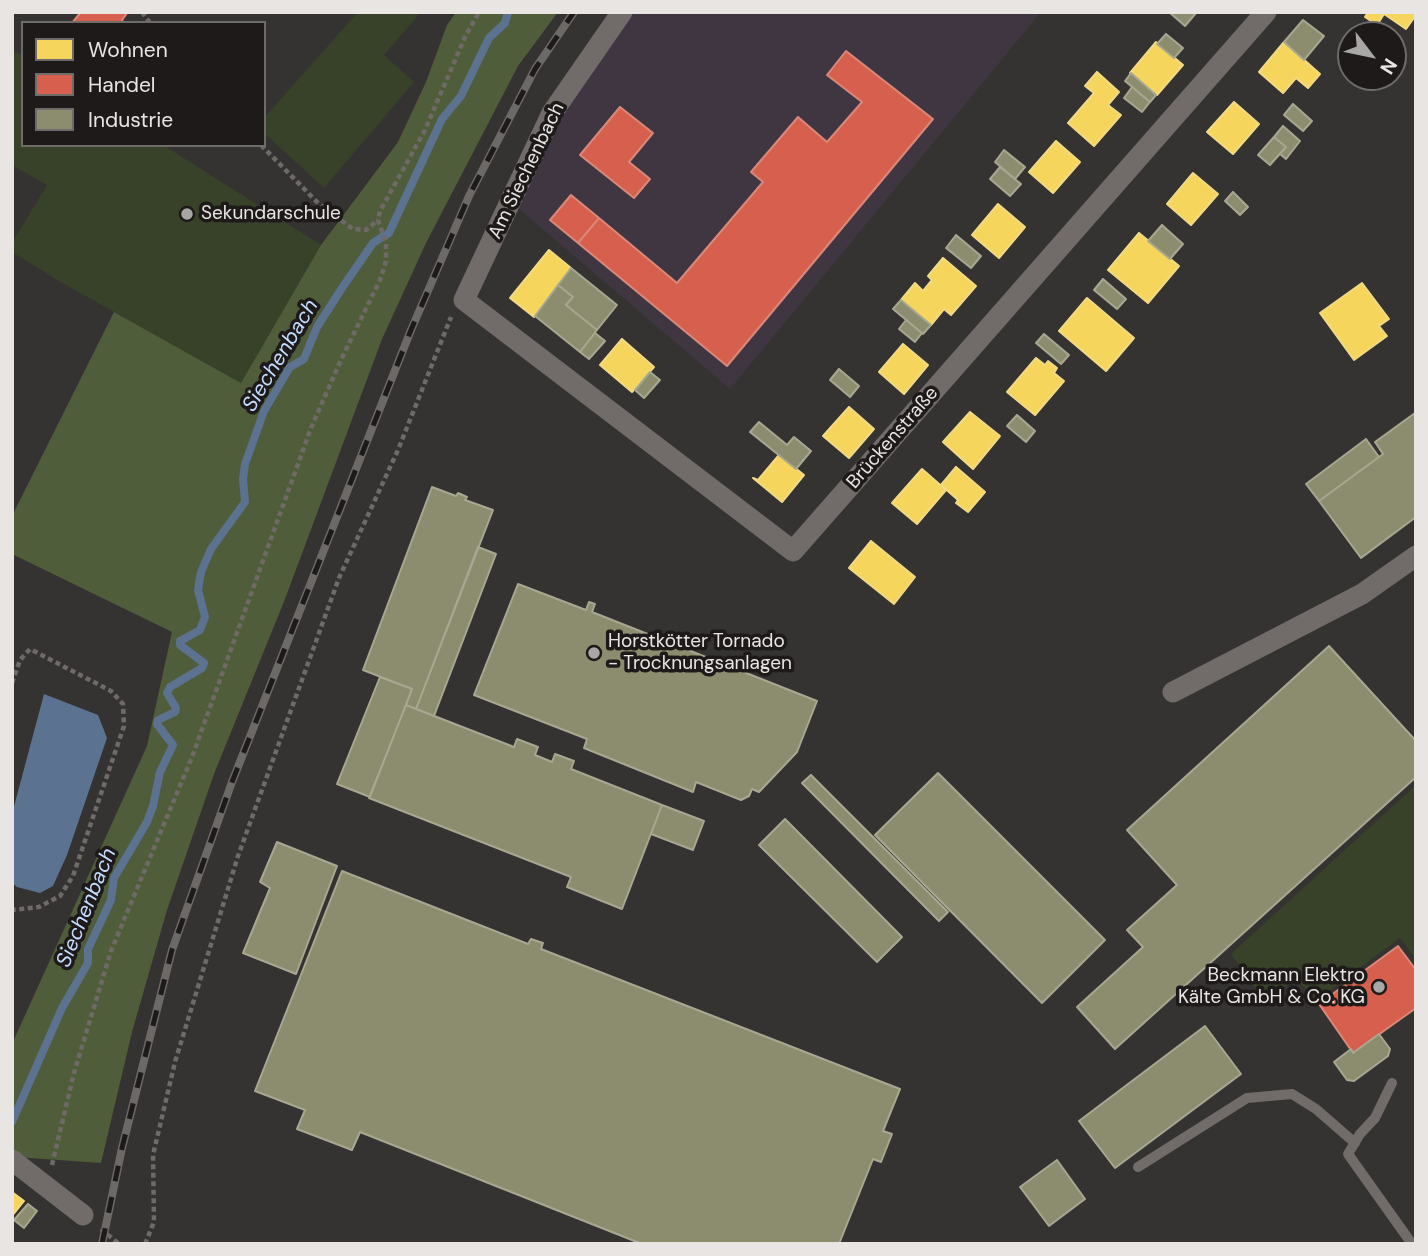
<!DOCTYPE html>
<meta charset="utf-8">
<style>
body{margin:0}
#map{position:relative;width:1428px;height:1256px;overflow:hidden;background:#353331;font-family:"DM Sans",sans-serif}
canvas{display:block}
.frame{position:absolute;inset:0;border:14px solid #e8e5e3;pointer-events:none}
.legend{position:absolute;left:21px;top:21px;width:245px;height:126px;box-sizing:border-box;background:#1d1a19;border:2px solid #6e6b6a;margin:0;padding:9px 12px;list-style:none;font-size:21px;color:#e8e5e3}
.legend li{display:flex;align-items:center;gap:14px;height:35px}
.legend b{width:35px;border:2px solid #6e6b6a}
.north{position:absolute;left:1337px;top:21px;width:70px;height:70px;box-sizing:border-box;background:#1d1a19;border:2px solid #6e6b6a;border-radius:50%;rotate:122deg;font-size:19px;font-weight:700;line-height:28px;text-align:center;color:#e8e5e3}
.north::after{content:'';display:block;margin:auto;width:24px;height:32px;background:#a9a7a5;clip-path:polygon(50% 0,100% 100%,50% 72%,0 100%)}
</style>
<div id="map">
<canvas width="1428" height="1256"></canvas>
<div class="frame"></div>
<ul class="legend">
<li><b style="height:19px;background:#f6d55c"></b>Wohnen</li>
<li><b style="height:19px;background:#d6604d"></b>Handel</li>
<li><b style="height:19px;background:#8c8c6e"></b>Industrie</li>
</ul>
<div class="north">N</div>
</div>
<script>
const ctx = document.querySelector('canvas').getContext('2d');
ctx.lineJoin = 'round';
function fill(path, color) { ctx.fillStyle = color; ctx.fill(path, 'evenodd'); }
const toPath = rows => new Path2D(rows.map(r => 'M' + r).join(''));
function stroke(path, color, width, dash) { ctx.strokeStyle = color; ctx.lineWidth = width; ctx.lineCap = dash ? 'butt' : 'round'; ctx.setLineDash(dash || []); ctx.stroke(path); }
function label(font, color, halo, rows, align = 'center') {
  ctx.font = font + ' "DM Sans",sans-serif'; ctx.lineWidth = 7; ctx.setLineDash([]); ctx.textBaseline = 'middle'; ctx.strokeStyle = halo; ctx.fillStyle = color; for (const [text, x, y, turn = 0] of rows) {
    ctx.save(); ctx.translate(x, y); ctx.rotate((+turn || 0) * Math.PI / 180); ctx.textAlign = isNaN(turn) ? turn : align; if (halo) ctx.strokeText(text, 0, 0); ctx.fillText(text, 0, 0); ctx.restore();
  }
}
fill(toPath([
 [633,12,1041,12,730,389,517,207,560,116]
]), '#403642');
fill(toPath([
 [358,12,421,12,384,55,414,82,324,188,264,133,264,118],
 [12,50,23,56,23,145,163,145,321,245,241,383,59,281,12,252,12,243,47,185,12,165],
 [1416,785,1416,959,1400,938,1314,1002,1297,978,1264,1001,1231,954]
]), '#384229');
fill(toPath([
 [456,12,558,12,518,66,426,243,382,339,285,599,214,774,167,910,132,1032,101,1163,16,1157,12,1152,12,1044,147,746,172,632,12,554,12,516,114,312,241,383,321,245,398,142,426,82,447,25]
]), '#505d3b');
fill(toPath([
 [44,694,98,715,107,738,67,855,53,886,40,893,17,887,12,883,12,814]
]), '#5b7291');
const homes = toPath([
 [1368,12,1416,12,1416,15,1406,29,1384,14,1377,25,1365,17,1368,12],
 [1156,42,1183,65,1157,95,1130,73,1156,42],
 [1284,42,1320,74,1308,88,1296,78,1283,93,1259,72,1284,42],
 [1097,72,1119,92,1108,105,1121,115,1094,146,1068,123,1094,93,1085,86,1097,72],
 [1234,102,1259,124,1233,154,1207,132,1234,102],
 [1056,141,1080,162,1053,193,1029,172,1056,141],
 [1193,173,1218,194,1191,225,1167,204,1193,173],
 [998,204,1025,227,999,258,972,235,998,204],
 [1139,233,1179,266,1148,303,1108,270,1139,233],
 [549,250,571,268,534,317,510,298,549,250],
 [943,258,976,286,951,315,944,309,931,325,901,300,915,283,923,291,932,280,928,276,943,258],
 [1362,283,1389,319,1379,326,1387,336,1354,360,1320,313,1362,283],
 [1087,298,1134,338,1106,371,1059,331,1087,298],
 [622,339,654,367,632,392,600,365,622,339],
 [903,344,928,365,904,394,879,372,903,344],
 [1036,358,1045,365,1048,361,1057,368,1054,373,1064,381,1035,415,1007,392,1036,358],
 [849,407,874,429,849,458,823,436,849,407],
 [970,412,1000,436,973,469,943,442,970,412],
 [779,455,804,475,782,502,753,478,758,480,779,455],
 [956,467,985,492,968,512,956,503,958,500,941,485,956,467],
 [922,469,946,490,917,524,892,503,922,469],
 [871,541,915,577,894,604,849,568,871,541],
 [12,1192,24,1201,12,1216,12,1192]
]);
fill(homes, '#f6d55c');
stroke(homes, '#f2da84', 2);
const shops = toPath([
 [81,12,128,12,122,20,124,23,72,23,81,12],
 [846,51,933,119,727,366,578,243,599,218,677,283,763,182,751,172,798,117,827,142,862,102,827,75,846,51],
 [620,107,653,133,629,162,650,179,634,198,580,155,620,107],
 [571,195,599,218,578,243,550,220,571,195],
 [1398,946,1416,970,1416,1008,1353,1053,1319,1004,1398,946]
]);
fill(shops, '#d6604d');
stroke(shops, '#db887a', 2);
const industry = toPath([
 [1169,12,1195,12,1196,13,1185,26,1169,12],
 [1303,20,1324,36,1304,60,1284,42,1303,20],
 [1166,34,1183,48,1174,58,1157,44,1166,34],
 [1131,73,1156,95,1150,102,1125,81,1131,73],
 [1132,87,1150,102,1142,112,1124,98,1132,87],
 [1293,104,1312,121,1303,131,1284,115,1293,104],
 [1283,126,1300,141,1286,159,1280,154,1286,147,1274,137,1283,126],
 [1274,137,1286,147,1270,165,1258,155,1274,137],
 [1004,150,1025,167,1015,179,995,162,1004,150],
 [1000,167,1021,184,1010,196,990,179,1000,167],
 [1233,192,1248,207,1240,215,1225,201,1233,192],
 [1162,225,1183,244,1170,259,1148,241,1162,225],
 [956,235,981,256,971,268,946,248,956,235],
 [571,268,617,305,597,330,566,305,573,297,558,285,571,268],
 [1103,279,1126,299,1117,309,1094,290,1103,279],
 [558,285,573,297,566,305,597,330,580,352,535,316,558,285],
 [901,300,931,325,923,334,893,309,901,300],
 [906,320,922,333,915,342,899,329,906,320],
 [595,333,605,341,589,359,580,352,595,333],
 [1044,334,1069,355,1061,364,1036,343,1044,334],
 [839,369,859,386,850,397,830,380,839,369],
 [650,372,660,380,644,398,635,390,650,372],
 [1415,413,1416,517,1361,558,1319,501,1383,454,1375,442,1415,413],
 [1017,415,1035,431,1026,442,1007,426,1017,415],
 [759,422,787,445,794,437,811,451,796,469,750,432,759,422],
 [1366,439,1379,457,1319,501,1306,484,1366,439],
 [432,487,456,496,458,493,467,497,465,500,493,510,416,709,406,705,412,689,363,670,432,487],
 [478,547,496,554,434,716,416,709,478,547],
 [518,584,586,610,589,602,595,604,592,612,817,701,797,752,759,792,752,789,749,796,741,800,696,782,693,792,584,748,587,739,474,695,518,584],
 [1329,646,1416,741,1416,777,1115,1049,1077,1007,1143,947,1127,930,1177,885,1127,830,1329,646],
 [380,677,412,689,370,797,337,784,380,677],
 [406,705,514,747,517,739,538,747,535,755,552,762,555,754,574,761,571,769,662,805,622,909,567,887,571,877,369,798,406,705],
 [938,773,1105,940,1042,1003,875,835,938,773],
 [811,775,948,912,939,921,802,783,811,775],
 [662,805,704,821,693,850,651,834,662,805],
 [785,819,902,937,877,962,759,845,785,819],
 [277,842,337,866,296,974,243,953,270,888,260,882,277,842],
 [342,871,528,944,531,939,543,943,541,949,900,1089,883,1131,892,1134,881,1162,873,1159,839,1244,642,1244,360,1132,352,1150,297,1129,305,1110,255,1091,342,871],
 [1205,1026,1241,1074,1115,1168,1079,1121,1205,1026],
 [1379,1034,1390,1049,1388,1056,1354,1081,1347,1080,1334,1062,1351,1049,1353,1053,1379,1034],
 [1057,1160,1085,1199,1049,1226,1020,1187,1057,1160],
 [28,1204,37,1211,24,1228,14,1220,28,1204]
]);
fill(industry, '#8c8c6e');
stroke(industry, '#a8a791', 2);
stroke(toPath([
 [12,1122,62,1008,88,963,88,949,111,900,114,878,147,822,153,806,160,772,173,745,157,724,158,720,175,712,176,708,167,693,170,687,202,668,204,663,180,645,180,641,200,630,205,617,198,590,201,572,211,549,245,502,243,479,245,464,264,411,290,367,304,359,317,327,342,288,373,243,389,233,442,119,461,96,489,38,505,23,508,12]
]), '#5b7291', 8);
stroke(toPath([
 [142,12,150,23],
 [261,145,319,204,353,229,366,230,378,220],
 [12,683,20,660,30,649,111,691,123,704,124,726,73,876,60,896,39,907,12,910],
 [52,1165,74,1073,111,951,192,757,311,428,340,362,380,280,386,261,386,243,378,220,380,211,425,130,465,37,479,12],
 [101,1229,119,1244],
 [145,1244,154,1222,153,1155,175,1062,238,856,339,578,398,450,451,317]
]), '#6f6a68', 4.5, [5, 3.5]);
stroke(toPath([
 [1392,1083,1375,1118,1360,1134,1348,1154,1412,1244],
 [1138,1167,1247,1098,1292,1094,1316,1109,1355,1143]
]), '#716b69', 10);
stroke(toPath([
 [622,12,552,113,464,300,793,551,1266,12],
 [1173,692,1362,594,1416,556],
 [12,1160,83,1215]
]), '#716b69', 21);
const rail = toPath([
 [102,1244,122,1148,172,950,232,782,411,330,469,196,535,69,574,12]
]);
stroke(rail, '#6c6967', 8);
stroke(rail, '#1d1a19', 5, [16]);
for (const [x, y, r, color] of [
 [187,214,7,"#a9a7a5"],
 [594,653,7,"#a9a7a5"],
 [1379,987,7,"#a9a7a5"]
]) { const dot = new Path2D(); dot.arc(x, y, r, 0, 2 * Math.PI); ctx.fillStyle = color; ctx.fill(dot); stroke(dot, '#1d1a19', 2.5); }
label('19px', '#e8e5e3', '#1d1a19', [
 ["Am Siechenbach",527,171,-64],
 ["Brückenstraße",893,438,-49]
]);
label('19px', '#e8e5e3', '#1d1a19', [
 ["Sekundarschule",201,214],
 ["Horstkötter Tornado",608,642],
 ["- Trocknungsanlagen",608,664],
 ["Beckmann Elektro",1365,976,"right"],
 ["Kälte GmbH & Co. KG",1365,998,"right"]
], 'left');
label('italic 21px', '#c3dcff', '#1d1a19', [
 ["Siechenbach",281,356,-59],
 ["Siechenbach",87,908,-68]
]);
</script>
